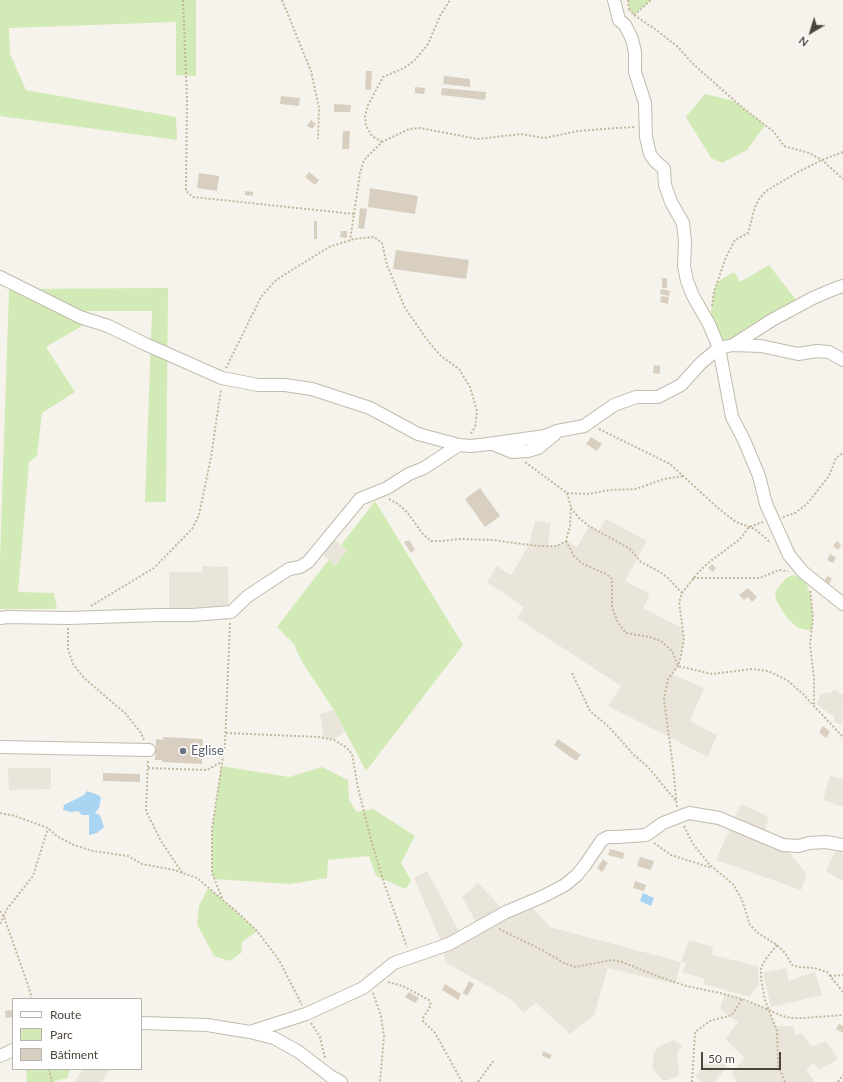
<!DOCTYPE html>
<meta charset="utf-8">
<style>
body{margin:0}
#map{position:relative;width:843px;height:1082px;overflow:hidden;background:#f6f3ec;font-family:Lato,sans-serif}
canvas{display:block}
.legend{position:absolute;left:12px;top:998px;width:130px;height:72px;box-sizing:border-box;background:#fff;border:1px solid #b7b4b0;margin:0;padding:5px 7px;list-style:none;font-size:12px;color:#4b4439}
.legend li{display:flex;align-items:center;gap:8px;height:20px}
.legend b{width:20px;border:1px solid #b7b4b0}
.north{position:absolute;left:791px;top:12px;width:40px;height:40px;-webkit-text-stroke:3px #fff;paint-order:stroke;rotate:218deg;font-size:11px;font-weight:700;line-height:16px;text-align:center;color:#4b4439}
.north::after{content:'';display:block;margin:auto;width:14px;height:18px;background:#4b4439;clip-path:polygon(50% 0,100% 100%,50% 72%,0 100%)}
.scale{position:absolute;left:701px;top:1052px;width:80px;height:18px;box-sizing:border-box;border:2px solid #4b4439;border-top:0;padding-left:5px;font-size:12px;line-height:14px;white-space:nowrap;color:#4b4439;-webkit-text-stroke:3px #fff;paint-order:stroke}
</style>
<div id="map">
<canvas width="843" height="1082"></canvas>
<ul class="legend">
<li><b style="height:5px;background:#fff"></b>Route</li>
<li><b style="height:11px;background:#d2eab5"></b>Parc</li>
<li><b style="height:11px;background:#d8cfc1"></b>Bâtiment</li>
</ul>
<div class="north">N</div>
<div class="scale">50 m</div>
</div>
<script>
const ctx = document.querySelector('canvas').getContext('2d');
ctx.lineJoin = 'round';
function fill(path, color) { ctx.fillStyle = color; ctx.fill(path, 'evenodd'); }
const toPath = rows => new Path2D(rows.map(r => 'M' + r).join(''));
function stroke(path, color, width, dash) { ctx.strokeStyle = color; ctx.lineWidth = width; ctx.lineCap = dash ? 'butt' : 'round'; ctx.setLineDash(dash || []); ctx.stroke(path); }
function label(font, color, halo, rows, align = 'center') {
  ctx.font = font + ' Lato,sans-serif'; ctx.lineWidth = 3.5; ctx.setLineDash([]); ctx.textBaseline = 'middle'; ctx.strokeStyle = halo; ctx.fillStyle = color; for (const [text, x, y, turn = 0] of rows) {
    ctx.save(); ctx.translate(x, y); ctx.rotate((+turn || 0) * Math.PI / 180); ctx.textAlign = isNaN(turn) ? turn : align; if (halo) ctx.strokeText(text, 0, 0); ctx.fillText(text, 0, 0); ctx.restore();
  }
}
fill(toPath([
 [606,519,647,541,625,581,650,594,643,608,682,628,684,639,681,656,678,666,672,674,704,688,690,721,717,735,708,757,608,706,621,686,517,618,524,607,487,582,497,566,511,575,529,545,535,521,551,523,548,546,557,546,566,541,577,547,589,526,599,531],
 [333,538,347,551,335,566,322,553],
 [202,566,228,567,229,607,213,610,209,607,202,606,197,610,169,610,169,572,202,572],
 [834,689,843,695,842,725,834,721,834,715,830,714,820,707,817,703,821,694,832,692],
 [334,710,345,731,334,740,324,738,320,714],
 [8,768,51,768,51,789,9,790],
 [830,776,843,779,843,807,823,800],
 [741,804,769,817,763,836,783,845,807,874,801,890,716,860],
 [836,849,843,852,843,881,826,871],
 [427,871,462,937,479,927,462,897,478,883,503,909,528,903,550,927,681,962,689,940,713,947,712,955,758,966,759,984,750,997,703,984,705,979,682,972,686,964,681,962,675,984,608,968,594,1015,570,1034,536,1003,523,1013,512,1000,445,962,443,946,414,878],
 [786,968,789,981,815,972,822,995,771,1007,763,973],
 [725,994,768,1009,775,1026,793,1026,796,1036,802,1033,811,1047,826,1041,838,1059,819,1070,814,1063,806,1069,815,1082,737,1082,732,1073,745,1058,725,1039,738,1022,720,1009],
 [674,1040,682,1046,677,1053,679,1075,668,1080,662,1080,652,1068,654,1053,659,1046],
 [712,1054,727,1067,714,1082,702,1082,695,1076],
 [83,1069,109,1069,102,1082,74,1082]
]), '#eae5da');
fill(toPath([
 [0,0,196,0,196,76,176,75,176,22,9,28,10,54,26,90,176,117,177,140,0,116],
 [628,0,651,0,634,15,629,9],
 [705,94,734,101,765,125,747,150,722,163,711,158,686,117],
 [769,265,800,305,719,348,709,324,714,292,717,282,734,272,740,282],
 [168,288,166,502,145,502,152,311,87,311,82,326,46,347,75,392,42,413,37,456,29,462,18,592,54,593,57,609,0,609,0,559,9,289],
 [375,501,463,645,366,771,334,710,302,662,294,644,277,627,327,562,330,560,335,566,347,551,341,545],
 [793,575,805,580,811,597,813,618,812,631,798,628,787,618,776,600,775,593,778,588,786,578],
 [221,766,289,777,322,767,348,780,349,800,357,812,373,809,415,836,401,863,411,880,406,889,376,876,369,856,328,860,327,878,290,884,214,879,212,873,212,829],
 [208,888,237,912,257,931,242,942,241,953,230,961,214,956,197,924,199,906],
 [26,1069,70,1069,67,1078,52,1082,27,1082]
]), '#d2eab5');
fill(toPath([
 [87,791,98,795,101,798,99,808,95,813,100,815,104,827,97,833,89,835,89,815,82,815,78,811,71,812,63,810,64,805,84,795],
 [643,893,654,898,651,906,640,901]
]), '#a9d4f2');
fill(toPath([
 [366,71,372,71,371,90,365,89],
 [444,76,470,79,470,87,443,84],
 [415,87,425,88,424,94,415,93],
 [442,88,486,92,485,100,441,95],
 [281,96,300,98,299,106,280,104],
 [334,104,351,105,350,112,334,112],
 [311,120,316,124,312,129,307,126],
 [343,131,350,131,349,149,342,149],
 [309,172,319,180,315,185,305,177],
 [199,173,219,176,217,191,197,188],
 [370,188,418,196,415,214,368,207],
 [245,191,253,192,253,196,245,195],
 [360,208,367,209,364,229,358,228],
 [314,221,317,221,317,239,314,239],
 [341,231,347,231,347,238,340,237],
 [396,250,469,260,466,279,393,269],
 [662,278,667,278,667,288,662,288],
 [661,289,670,291,669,296,660,294],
 [661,296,669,297,668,304,660,302],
 [654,365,660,366,660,374,653,373],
 [591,437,602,444,597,451,586,444],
 [480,488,500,516,485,527,465,499],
 [409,540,415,550,411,553,404,542],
 [837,541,841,545,838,550,833,546],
 [830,554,836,558,833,563,827,560],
 [712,564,716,568,713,572,708,568],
 [827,576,832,578,829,585,824,582],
 [748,588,757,597,752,602,748,597,744,600,739,595],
 [823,726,830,732,826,738,819,732],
 [163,737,203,739,202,764,162,762,162,760,155,760,156,739,163,740],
 [558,739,581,755,576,761,554,745],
 [103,773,140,774,140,782,103,781],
 [610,849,624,853,623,859,608,855],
 [640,857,654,861,651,870,637,866],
 [603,859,608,863,602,872,597,868],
 [635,881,646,885,644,891,633,888],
 [469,981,474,984,467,996,463,993],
 [445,984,461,994,458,1000,442,990],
 [409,992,419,998,415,1003,405,997],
 [12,1010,13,1017,6,1018,5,1011],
 [839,1024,843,1026,843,1033,836,1029],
 [543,1051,552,1055,550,1059,542,1056]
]), '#d8cfc1');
const street = toPath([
 [614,0,619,20,625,25,632,39,635,52,635,72,645,103,646,137,650,154,655,161,664,169,665,185,671,202,683,223,685,241,684,266,687,281,693,296,709,324,719,348,732,417,744,440,759,476,766,504,789,555,803,572,843,604],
 [0,277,80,317,108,326,145,344,222,378,258,385,285,385,312,389,370,408,418,434,459,445,471,446,488,444,545,436,557,431,584,426,614,405,636,397,658,397,681,385,701,363,719,348,733,345,761,346,798,354,817,351,829,352,843,360],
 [733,345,772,320,813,298,834,289,843,286],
 [493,444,512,452,528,451,538,448,555,434],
 [0,618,7,617,68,618,159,615,192,615,231,612,248,596,289,569,300,567,308,562,360,499,387,488,409,474,424,468,459,445],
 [0,747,149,750],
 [141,1023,207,1025,250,1032,274,1038,299,1052,330,1076,341,1082],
 [250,1032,306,1014,363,988,394,963,449,944,506,912,544,896,565,885,577,875,585,865,602,840,608,837,618,837,646,835,663,823,689,813,719,818,783,845,799,846,809,843,826,842,843,845],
 [0,1056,13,1050]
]);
stroke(street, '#c2bbae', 14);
stroke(toPath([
 [183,0,187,99,186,191,193,197,354,214,350,240],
 [282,0,311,71,319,108,318,139],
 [628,0,629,9],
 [629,9,634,15,655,29,678,47,693,64,744,109,774,132,784,146,809,153,822,160,843,179],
 [634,15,651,0],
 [382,142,372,136,366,126,365,116,368,105,383,77,404,68,414,61,428,44,440,16,450,0],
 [354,214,360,173,364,160,382,142,409,129,420,128,478,139,521,134,544,138,578,131,616,128,635,127],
 [712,306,714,292,726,257,735,240,748,233,755,207,759,199,766,191,798,172,822,160,843,152],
 [226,368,261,297,276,280,329,247,354,239,374,237,382,243,387,265,405,308,428,341,441,356,459,369,470,387,477,411,475,427,470,435],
 [599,429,670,464,718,508,736,522,755,529,770,542],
 [567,493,588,494,609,490,636,489,664,479,683,476],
 [389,499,398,504,407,512,422,533,431,541,442,541,459,539,492,540,538,546,557,546,566,541,570,526,571,507,567,493,525,462],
 [571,508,579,518,589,526,630,549,641,562,660,572,668,578,682,593],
 [783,517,795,513,807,504,829,476,836,458,843,453],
 [566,541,574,556,583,564,606,574,612,579,612,607,618,623,626,633,650,637,661,641,672,651,678,666,712,674,752,669,768,671,787,680,802,693,843,737],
 [693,578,760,578,779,570,788,571],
 [810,591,811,597,813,618,810,644,814,679,814,704],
 [91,606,154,568,192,529,199,515,211,457,221,389],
 [68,628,68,649,73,664,84,678,126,714,141,733,144,740],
 [572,673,590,711,609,727,634,755,648,767,676,801],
 [226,733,319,737,334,740,346,747,352,754,358,788,370,836,384,883,407,947],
 [148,761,146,811,161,841,183,874],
 [148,768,207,770,221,762],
 [677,807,673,767,664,699,668,679,678,666,681,656,684,639,679,602,682,593,697,574,708,563,740,539,749,527,763,522],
 [0,813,15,816,48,828,58,837,74,845,93,851,128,856,142,864,174,870,197,878,237,912,257,931,279,960,302,1005],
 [684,826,693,844,709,864,734,885,742,900,750,925,758,933,777,945,785,953,792,965,799,967,814,968,827,972,843,992],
 [654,843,671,855,712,868],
 [222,898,212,873,212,829,225,744,230,623],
 [0,911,4,917,28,985,32,999],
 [0,924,7,909,33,876,48,828],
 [499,929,544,951,564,963,575,967,612,960,622,962,657,976,686,986,720,993,742,999,760,1006,782,1016,792,1018,804,1018,843,1015],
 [777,945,765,960,761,968,761,978,765,1000,777,1031,778,1065,785,1082],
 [830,976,843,975],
 [388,982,403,986,429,1000,431,1005,423,1018,423,1021,435,1033,462,1082],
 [373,993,381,1016,384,1036,380,1082],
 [311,1023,320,1037,325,1058],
 [49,1069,52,1082],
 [478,1082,494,1060],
 [692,1082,695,1032,710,1021,732,1015,742,999],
 [838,1082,843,1075]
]), '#c4b79f', 2, [2, 2]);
stroke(street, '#fff', 12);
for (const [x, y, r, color] of [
 [183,751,4,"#6b7280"]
]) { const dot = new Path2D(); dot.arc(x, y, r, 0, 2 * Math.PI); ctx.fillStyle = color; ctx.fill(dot); stroke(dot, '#fff', 1.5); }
label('13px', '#5b616d', '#fff', [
 ["Eglise",191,751]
], 'left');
</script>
